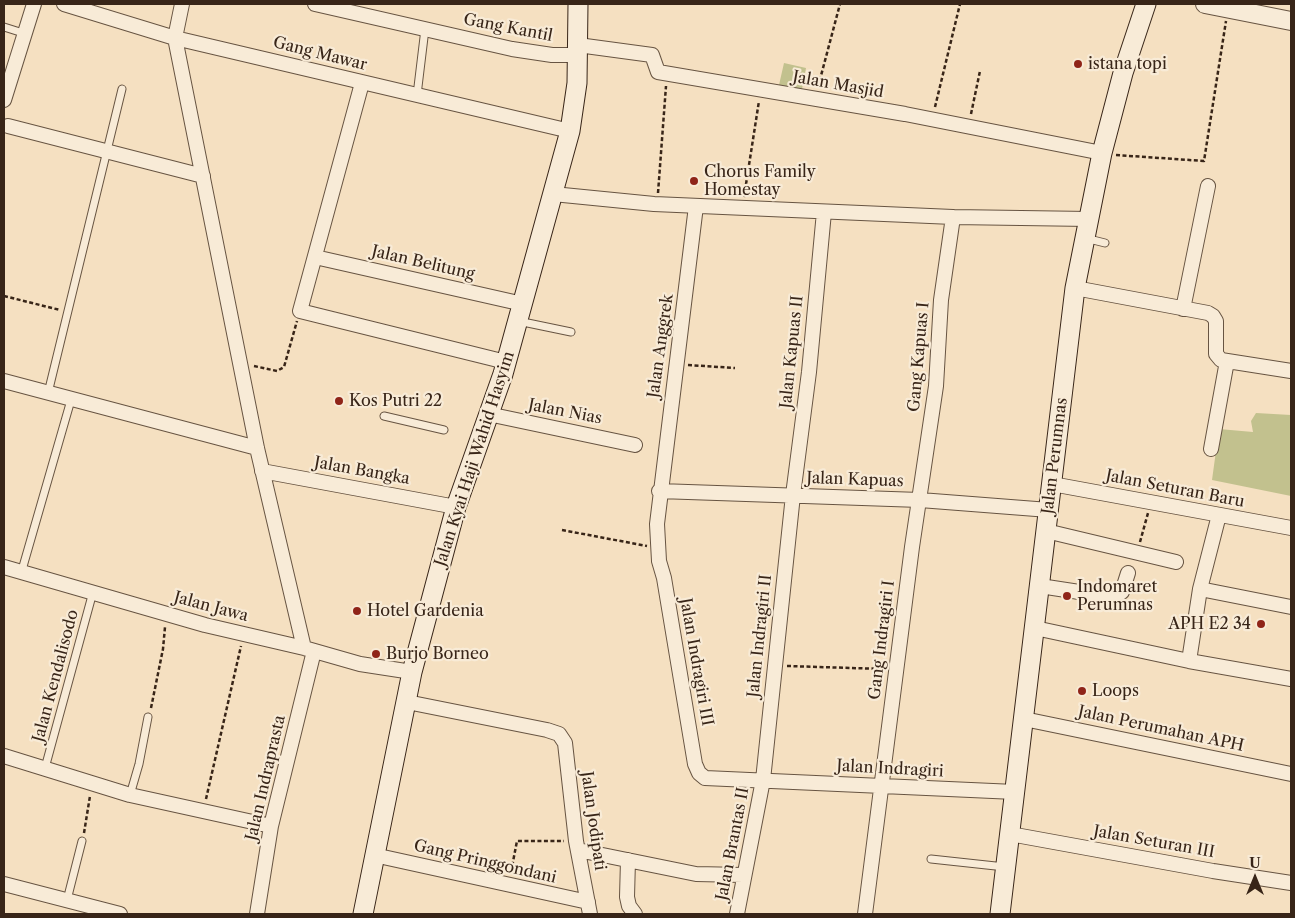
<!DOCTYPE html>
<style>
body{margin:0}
#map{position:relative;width:1295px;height:918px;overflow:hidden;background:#f5e0c1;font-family:"Libre Caslon Text",serif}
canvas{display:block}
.frame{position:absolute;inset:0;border:5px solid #382518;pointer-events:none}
.north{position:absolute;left:1230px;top:853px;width:50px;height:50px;-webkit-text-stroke:4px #f8ebd7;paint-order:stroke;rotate:0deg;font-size:14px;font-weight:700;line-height:20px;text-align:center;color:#382518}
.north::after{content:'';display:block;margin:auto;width:18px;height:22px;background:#382518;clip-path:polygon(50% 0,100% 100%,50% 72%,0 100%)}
</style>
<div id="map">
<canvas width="1295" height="918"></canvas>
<div class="frame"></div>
<div class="north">U</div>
</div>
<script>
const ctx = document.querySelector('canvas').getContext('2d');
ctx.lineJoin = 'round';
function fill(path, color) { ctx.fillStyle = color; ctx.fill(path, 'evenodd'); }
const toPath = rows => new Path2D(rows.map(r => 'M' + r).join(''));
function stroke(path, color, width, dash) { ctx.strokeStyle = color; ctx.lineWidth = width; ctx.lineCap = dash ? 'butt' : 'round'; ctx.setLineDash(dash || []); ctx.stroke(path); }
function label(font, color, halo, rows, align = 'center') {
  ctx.font = font + ' "Libre Caslon Text",serif'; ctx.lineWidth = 4.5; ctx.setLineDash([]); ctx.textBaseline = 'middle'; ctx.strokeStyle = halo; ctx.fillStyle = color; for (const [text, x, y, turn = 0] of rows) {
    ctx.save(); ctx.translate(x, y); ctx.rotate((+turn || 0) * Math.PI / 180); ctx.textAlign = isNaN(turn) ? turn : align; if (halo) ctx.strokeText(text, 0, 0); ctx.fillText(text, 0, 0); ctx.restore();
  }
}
fill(toPath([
 [784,63,806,68,802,89,779,85],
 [1256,413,1291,415,1291,496,1212,480,1219,429,1253,432,1251,421]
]), '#c2c18e');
const service = toPath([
 [4,27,23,33],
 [417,95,425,29],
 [1085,238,1105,243],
 [518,321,571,332],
 [48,393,122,89],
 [384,416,444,430],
 [22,570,71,400],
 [45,768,93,592],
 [130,795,139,764,148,717],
 [931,859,1005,867],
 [67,900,82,841]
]);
const minor = toPath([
 [64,4,175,38,570,131],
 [182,4,175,38,257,448,304,648],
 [315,4,512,49,552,55,578,55],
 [578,45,652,55,658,72,905,114,1102,153],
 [362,83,300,311,506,362],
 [4,100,34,4],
 [8,126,203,176],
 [553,194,654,204,953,217,1089,219],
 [696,206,657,524,659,561,664,578,695,764,699,773,705,778,1015,792],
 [315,257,523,304],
 [1075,288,1208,313,1213,316,1216,321,1216,354,1221,360,1291,371],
 [1183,309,1208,186],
 [4,381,257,448],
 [488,414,635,445],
 [1211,449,1227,361],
 [262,471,456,507],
 [1052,484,1291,528],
 [659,491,920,500,1049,510],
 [1046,531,1176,562],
 [4,567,205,625,304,648,360,664,412,672],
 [1040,586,1112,597,1122,592,1128,573],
 [1200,589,1291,607],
 [1035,628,1189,661,1291,679],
 [1189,661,1200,589,1219,515],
 [407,702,547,730,559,734,565,743,576,841,590,914],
 [1024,719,1291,774],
 [4,756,130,795,271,826],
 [1010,834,1213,871,1291,883],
 [578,850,696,874,743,875],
 [374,855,588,902],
 [628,860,627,897,629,906,635,914],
 [4,884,120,914],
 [257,914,271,826,314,651],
 [737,914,763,780,793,495,809,372,824,212],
 [865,914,912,547,936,386,941,300,953,217]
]);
const tertiary = toPath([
 [1205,4,1291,21]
]);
const secondary = toPath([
 [363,914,412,672,456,507,503,374,570,131,577,83,578,4],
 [1000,914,1075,288,1102,153,1123,73,1146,4]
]);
stroke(service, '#675442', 9);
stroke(minor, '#675442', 16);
stroke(tertiary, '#675442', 20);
stroke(secondary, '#382518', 21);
stroke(toPath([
 [818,87,840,4],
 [935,107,960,4],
 [971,114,980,71],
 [1116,155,1204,161,1226,21],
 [658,193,666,86],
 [744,197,759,101],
 [4,296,60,310],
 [688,365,735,368],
 [254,366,277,371,284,367,297,321],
 [562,530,647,546],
 [1140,542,1148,513],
 [787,666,884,669],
 [151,708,163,649,165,627],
 [206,799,241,646],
 [84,833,90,796],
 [511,872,517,841,564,841]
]), '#382518', 2.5, [4, 2.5]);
stroke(service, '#f8ebd7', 7);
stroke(minor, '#f8ebd7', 14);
stroke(tertiary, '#f8ebd7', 18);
stroke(secondary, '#f8ebd7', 19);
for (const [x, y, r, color] of [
 [1078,64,5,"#8f2418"],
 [694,181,5,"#8f2418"],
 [339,401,5,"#8f2418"],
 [1067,596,5,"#8f2418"],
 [357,611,5,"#8f2418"],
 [1261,624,5,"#8f2418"],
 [376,654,5,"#8f2418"],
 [1082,691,5,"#8f2418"]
]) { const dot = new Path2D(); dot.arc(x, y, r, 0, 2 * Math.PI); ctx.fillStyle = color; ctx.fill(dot); stroke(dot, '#f8ebd7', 2); }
label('16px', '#382518', '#f8ebd7', [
 ["Gang Kantil",508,28,11],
 ["Gang Mawar",320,54,14],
 ["Jalan Masjid",838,85,10],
 ["Jalan Belitung",423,263,13],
 ["Jalan Anggrek",661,346,-82],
 ["Jalan Kapuas II",792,352,-84],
 ["Gang Kapuas I",919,357,-85],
 ["Jalan Nias",565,412,11],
 ["Jalan Perumnas",1055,456,-83],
 ["Jalan Kyai Haji Wahid Hasyim",475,459,-72],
 ["Jalan Bangka",362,471,10],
 ["Jalan Kapuas",855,480,2],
 ["Jalan Seturan Baru",1175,489,11],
 ["Jalan Jawa",211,607,15],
 ["Jalan Indragiri II",760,636,-84],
 ["Gang Indragiri I",882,640,-83],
 ["Jalan Indragiri III",696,662,80],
 ["Jalan Kendalisodo",56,676,-75],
 ["Jalan Perumahan APH",1161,729,12],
 ["Jalan Indragiri",890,769,3],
 ["Jalan Indraprasta",266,778,-77],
 ["Jalan Jodipati",593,821,82],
 ["Jalan Seturan III",1154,842,10],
 ["Jalan Brantas II",733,844,-79],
 ["Gang Pringgondani",485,862,13]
]);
label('16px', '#382518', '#f8ebd7', [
 ["istana topi",1088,64],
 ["Chorus Family",704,172],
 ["Homestay",704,190],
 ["Kos Putri 22",349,401],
 ["Indomaret",1077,587],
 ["Perumnas",1077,605],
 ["Hotel Gardenia",367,611],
 ["APH E2 34",1251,624,"right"],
 ["Burjo Borneo",386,654],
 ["Loops",1092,691]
], 'left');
</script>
